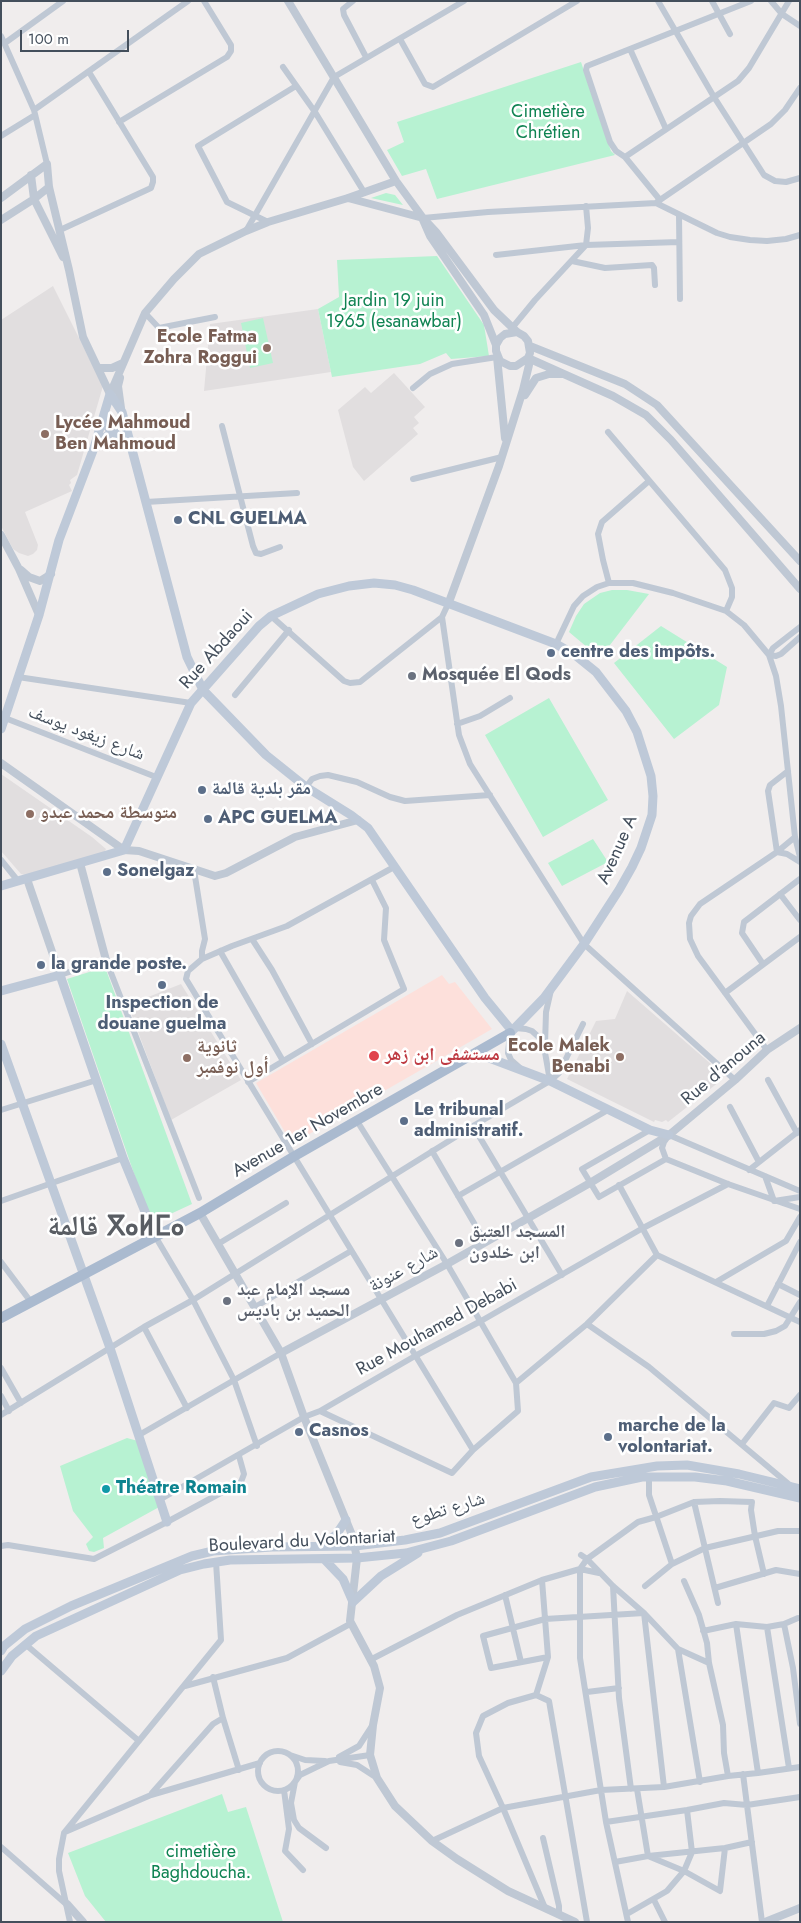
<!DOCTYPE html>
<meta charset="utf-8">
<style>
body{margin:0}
#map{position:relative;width:801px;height:1923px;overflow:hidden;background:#f0eded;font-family:Jost,sans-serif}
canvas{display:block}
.frame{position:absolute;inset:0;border:2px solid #444f5c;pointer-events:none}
.scale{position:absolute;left:20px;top:30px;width:109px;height:22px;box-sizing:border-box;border:2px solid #444f5c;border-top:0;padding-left:6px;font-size:15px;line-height:18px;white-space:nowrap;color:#444f5c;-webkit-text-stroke:4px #fff;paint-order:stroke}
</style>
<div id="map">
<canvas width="801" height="1923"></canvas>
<div class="frame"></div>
<div class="scale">100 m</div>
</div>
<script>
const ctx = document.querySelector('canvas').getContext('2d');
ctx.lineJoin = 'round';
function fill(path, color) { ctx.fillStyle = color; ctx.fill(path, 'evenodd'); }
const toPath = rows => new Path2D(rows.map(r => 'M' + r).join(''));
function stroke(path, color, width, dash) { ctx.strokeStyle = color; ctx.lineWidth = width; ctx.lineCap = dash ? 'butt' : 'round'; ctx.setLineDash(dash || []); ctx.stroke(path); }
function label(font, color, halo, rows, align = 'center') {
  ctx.font = font + ' Jost,"Noto Naskh Arabic","Noto Sans Tifinagh",sans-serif'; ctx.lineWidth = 5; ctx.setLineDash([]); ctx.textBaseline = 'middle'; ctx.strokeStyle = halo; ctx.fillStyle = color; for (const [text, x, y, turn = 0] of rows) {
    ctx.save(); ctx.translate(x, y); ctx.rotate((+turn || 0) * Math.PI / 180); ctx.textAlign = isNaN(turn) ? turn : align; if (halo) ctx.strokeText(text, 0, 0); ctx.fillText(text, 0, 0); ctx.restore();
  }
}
fill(toPath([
 [53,286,103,386,77,475,70,480,71,483,69,485,72,491,25,512,38,545,37,550,33,554,28,556,19,553,13,549,1,526,1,320],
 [318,309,331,372,204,391,210,324],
 [394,373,425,407,414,417,419,423,413,428,418,434,364,481,353,467,338,410,365,387,371,393],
 [1,774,92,837,106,849,104,853,29,876,21,874,1,851],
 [181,984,241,1080,171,1120,128,1005],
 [627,991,719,1071,719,1082,668,1122,666,1120,662,1122,655,1120,654,1122,567,1079,596,1021,615,1019]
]), '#e1dedf');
fill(toPath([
 [442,975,449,984,455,982,492,1029,292,1144,256,1083]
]), '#fde0db');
fill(toPath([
 [581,62,611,151,615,155,437,199,426,169,402,176,387,150,404,142,397,122],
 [386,193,395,195,403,205,371,198],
 [437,256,484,325,489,356,451,359,446,353,420,364,332,377,318,309,339,297,337,260],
 [263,318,273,363,250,368,241,323],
 [612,590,627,590,649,594,600,658,569,632,576,616,584,604,600,593],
 [661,626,727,667,719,705,674,739,614,663],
 [549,698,608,800,543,837,485,735],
 [593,839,608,862,562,886,548,863],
 [105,967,192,1204,151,1223,67,979],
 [127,1438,138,1441,161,1506,103,1538,104,1548,94,1552,89,1551,86,1544,93,1537,73,1511,60,1466],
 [222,1794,228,1812,246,1807,283,1922,106,1922,85,1896,68,1853]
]), '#b7f2d2');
stroke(toPath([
 [353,1,343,9,344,15,366,57],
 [658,1,714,97,764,175,775,181,786,182,800,178],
 [712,1,730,34],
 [771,1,782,14,800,26],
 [1,36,34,110,47,164],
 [400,39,425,84,433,87,577,1],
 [5,43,63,1],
 [630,49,666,129],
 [283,67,315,112,364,192],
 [34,110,188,1],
 [119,122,227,57,231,51,231,45,204,1],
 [1,136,35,115],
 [625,157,738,81,749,68,789,1],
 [660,200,625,157,616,151,610,142,586,70,587,66,751,1],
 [657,202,771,124,785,110,800,88],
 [679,215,680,299],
 [423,218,488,212,656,203,717,233,730,237,750,240,767,241,786,239,800,235],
 [268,222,227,202,198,146,296,86],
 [60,230,151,188,153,182,153,177,89,72],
 [246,231,334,77,464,1],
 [496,255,586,245,679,242],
 [572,261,605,268,652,265,654,268,655,285],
 [145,313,159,328,215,317],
 [512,328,535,300,586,245,588,228,586,206],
 [413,388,430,374,452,364,497,357],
 [222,426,253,546,256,553,261,554,280,547],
 [608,432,725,570,732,588,732,597,726,611],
 [413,479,502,457],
 [146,502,297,493],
 [609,583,603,560,598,534,602,522,649,481],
 [449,602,442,617,459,735,470,764,584,944,735,1080],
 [271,616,344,681,350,683,360,682,442,617],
 [800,627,773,648,769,655,776,656,781,654,800,637],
 [556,644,574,606,583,596,597,587,609,583,633,583,673,593,726,611,744,625,769,655,776,676,781,706,795,837,800,857],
 [18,677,191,703],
 [235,695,289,630],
 [5,718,156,777],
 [457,724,480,716,510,698],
 [788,771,770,785,768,791,777,852,795,837],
 [306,787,312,779,320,776,328,775,357,782,390,797,405,801,490,795],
 [1,860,18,881],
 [194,870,205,939,202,951,202,959,188,971,186,979,473,1450],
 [780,894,800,920],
 [252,939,272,970,312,1044],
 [220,951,283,1061],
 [202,959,232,946,287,926,394,867],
 [763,964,742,933,744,922,800,879],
 [60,975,106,960,199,1198],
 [725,993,800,937],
 [515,1028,526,1029,532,1031,543,1041,550,1081],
 [510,1033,508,1053,511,1060,519,1067],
 [545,1045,546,1012,551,990],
 [767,1050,698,956,690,939,689,923,691,916,700,904,777,852,787,854,800,862],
 [768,1080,797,1133],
 [248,1082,404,989,384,940,386,908,372,880],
 [730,1107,759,1162],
 [1,1110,97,1080],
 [357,1121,447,1264,516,1383],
 [473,1126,562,1275],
 [650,1130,582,1169,599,1197,666,1159],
 [432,1151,485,1242],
 [749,1170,800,1130],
 [765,1176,774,1201,800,1197],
 [619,1185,657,1255,800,1322],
 [800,1191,669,1135,664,1142,662,1148,666,1159,728,1184,800,1209],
 [458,1196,608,1110],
 [1,1201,123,1158],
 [155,1236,193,1300,234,1380,257,1446],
 [218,1244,286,1203],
 [1,1262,31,1302],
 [716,1282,786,1241,800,1217],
 [778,1284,800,1295],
 [767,1306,800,1242],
 [255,1307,351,1251],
 [587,1324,649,1367,791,1486],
 [144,1327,187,1408],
 [734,1334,764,1334,776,1331,785,1326,800,1302],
 [1,1368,21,1403],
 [1,1396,9,1411],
 [320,1411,452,1473,473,1450,518,1411,516,1383,587,1324,657,1255],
 [1,1415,144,1327,193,1300,473,1126,550,1081,559,1073,583,1024],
 [139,1435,281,1353],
 [742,1444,774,1403,789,1408,800,1395],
 [649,1477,649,1495,672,1564],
 [161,1499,304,1417,320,1411,415,1356,481,1321,643,1228,728,1184],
 [694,1502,718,1603],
 [1,1546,8,1545,94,1559,167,1522,241,1482,244,1474,239,1456],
 [581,1555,587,1559,613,1586,644,1613,678,1649,709,1663],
 [684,1581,699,1615,707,1643,709,1663,723,1725,724,1753,728,1776],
 [613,1586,619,1698,631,1789],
 [645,1586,672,1564,705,1548,778,1531,800,1531],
 [715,1588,776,1570,800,1574],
 [505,1595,521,1662],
 [736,1624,758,1773],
 [784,1624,793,1668,800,1724],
 [767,1627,789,1768],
 [703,1631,736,1624,767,1627,784,1624,798,1618],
 [25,1644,139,1741],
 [678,1649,700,1782],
 [548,1657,491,1668,483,1636,545,1619,644,1613,664,1787],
 [370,1660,457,1615,542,1580,580,1569,599,1573],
 [213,1677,223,1718,239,1770],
 [185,1686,287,1658,350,1624],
 [587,1692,619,1688],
 [536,1695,548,1657,542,1580],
 '258 1771a20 20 0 1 1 40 0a20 20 0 1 1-40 0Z',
 [290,1755,305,1760,325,1761],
 [339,1757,359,1746,372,1726],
 [340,1762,357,1765,377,1778],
 [743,1774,762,1922],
 [637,1789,648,1856,684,1871,720,1891,725,1848],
 [284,1790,289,1829,285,1851,303,1870],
 [152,1793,213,1724,223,1718],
 [606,1822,687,1810,724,1803,747,1805,800,1797],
 [65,1832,151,1795,260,1763],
 [543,1838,559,1906,559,1915],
 [432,1841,503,1808,601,1790,664,1787,728,1776,758,1773,800,1767],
 [1,1847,66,1904],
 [326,1848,299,1828,294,1820,291,1803,295,1782,300,1775,329,1761,370,1755],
 [615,1862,648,1856,725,1848,752,1842],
 [654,1900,665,1922],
 [545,1908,503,1808,479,1756,476,1733,483,1716,508,1703,536,1695,549,1701,587,1922],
 [627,1914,667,1891,684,1871,692,1852,687,1810],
 [70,1922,59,1871,59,1859,64,1833,221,1640,216,1562],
 [628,1922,606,1822,580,1658,580,1569,587,1559,638,1522,656,1517,694,1502,720,1501,752,1502,751,1510,755,1536,764,1574]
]), '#bfc8d4', 6);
stroke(toPath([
 [288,1,396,181,423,218,436,232,494,310,517,332,524,336,528,341,530,353,528,358,516,366,510,366,500,361,496,351,496,345,500,338,505,334,517,332],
 [31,175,34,199,63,257],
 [1,198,47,164,49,187,69,270,83,337,110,394],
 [348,198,423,218],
 [1,220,34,199,49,187],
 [423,220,430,236,484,315,496,345],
 [530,346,625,384,657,405,800,561],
 [497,357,505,438],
 [98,368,112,368,123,363],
 [120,378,118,386,121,408],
 [110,394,145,313,174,279,199,254,246,231,268,222,348,198,396,181],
 [525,395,536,378,549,374,561,374],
 [1,535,19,569,39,615],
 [21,570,29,577,40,581,51,574],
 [449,602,499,466,523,390,529,365,528,358,613,396,646,415,671,440,800,589],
 [1,763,124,850,139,851,215,876,226,873,295,837,358,820],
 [80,863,106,960],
 [27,879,60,975],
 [200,1213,281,1353,304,1417,352,1535,357,1558,350,1621,374,1666,380,1688,373,1725,370,1755,377,1778,395,1806,432,1841,457,1859,508,1891,575,1922],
 [281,1353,447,1264,590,1183,669,1135,735,1080,767,1050,800,1028],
 [67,1904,83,1922],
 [765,1922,800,1908]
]), '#bfc8d4', 8);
stroke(toPath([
 [110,394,122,412,187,657,203,690,266,755,306,787,351,815,368,828,485,998,512,1031],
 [101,421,116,434,129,442],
 [94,448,124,420],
 [1,729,39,615,59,540,94,448,110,394],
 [1,886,124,850,191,703,259,626,271,616,318,594,349,586,374,583,395,585,413,590,556,644,575,655,596,672,626,711,637,732,651,776,653,796,652,815,641,848,632,867,619,890,584,944,544,998,510,1033],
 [1,991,60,975,123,1158,155,1236],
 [1,1044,110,1348,167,1522],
 [476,1053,550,1081,650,1130,669,1135],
 [320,1546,336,1535,346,1520],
 [324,1559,343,1579,353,1602,381,1576,418,1553],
 [1,1651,4,1646,25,1629,71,1606,192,1556,213,1551,272,1547,355,1546,405,1540,440,1533,591,1477,657,1466,687,1465,739,1474,800,1489],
 [1,1671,12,1656,36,1636,180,1570,204,1564,230,1560,357,1558,406,1553,451,1541,595,1487,642,1477,695,1477,727,1481,800,1498]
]), '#bec9d8', 9);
stroke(toPath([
 [1,1318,200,1213,293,1157,510,1033]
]), '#aabacf', 10);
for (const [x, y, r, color] of [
 [267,348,5,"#8d6e63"],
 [45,434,5,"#8d6e63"],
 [178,520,5,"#5c6f8a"],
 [551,653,5,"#5c6f8a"],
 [412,676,5,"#6b7280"],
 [202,790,5,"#5c6f8a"],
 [30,814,5,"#8d6e63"],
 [208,819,5,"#5c6f8a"],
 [107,872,5,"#5c6f8a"],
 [41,965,5,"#5c6f8a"],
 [162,985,5,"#5c6f8a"],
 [374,1056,6,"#e0444e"],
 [620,1057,5,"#8d6e63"],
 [187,1058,5,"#8d6e63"],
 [404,1121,5,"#5c6f8a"],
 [459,1243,5,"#6b7280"],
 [227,1301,5,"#6b7280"],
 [299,1432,5,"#5c6f8a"],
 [608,1437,5,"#5c6f8a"],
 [106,1489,5,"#0f9aa8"]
]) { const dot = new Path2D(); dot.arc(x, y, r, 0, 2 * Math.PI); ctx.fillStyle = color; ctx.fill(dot); stroke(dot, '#fff', 2); }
label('18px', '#0f8352', '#fff', [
 ["Cimetière",548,113],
 ["Chrétien",548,134],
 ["Jardin 19 juin",394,302],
 ["1965 (esanawbar)",394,323],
 ["cimetière",201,1853],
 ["Baghdoucha.",201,1874]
]);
label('bold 18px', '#785e54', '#fff', [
 ["Ecole Fatma",257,338,"right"],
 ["Zohra Roggui",257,359,"right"],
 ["Lycée Mahmoud",55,424],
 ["Ben Mahmoud",55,445],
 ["متوسطة محمد عبدو",40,814],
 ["Ecole Malek",610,1047,"right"],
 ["Benabi",610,1068,"right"],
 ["ثانوية",197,1048],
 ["أول نوفمبر",197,1069]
], 'left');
label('bold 18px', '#4e5e75', '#fff', [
 ["CNL GUELMA",188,520],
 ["centre des impôts.",561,653],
 ["مقر بلدية قالمة",212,790],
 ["APC GUELMA",218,819],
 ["Sonelgaz",117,872],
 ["la grande poste.",51,965],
 ["Inspection de",162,1004,"center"],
 ["douane guelma",162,1025,"center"],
 ["Le tribunal",414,1111],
 ["administratif.",414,1132],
 ["marche de la",618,1427],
 ["volontariat.",618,1448],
 ["Casnos",309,1432]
], 'left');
label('18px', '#444f5c', '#fff', [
 ["Rue Abdaoui",217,650,-48],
 ["شارع زيغود يوسف",86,734,21],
 ["Avenue A",618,850,-66],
 ["Rue d'anouna",724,1069,-40],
 ["Avenue 1er Novembre",308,1131,-30],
 ["شارع عنونة",404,1270,-29],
 ["Rue Mouhamed Debabi",437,1328,-29],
 ["شارع تطوع",448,1510,-17],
 ["Boulevard du Volontariat",302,1542,-3]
]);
label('bold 18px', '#5b616d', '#fff', [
 ["Mosquée El Qods",422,676],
 ["المسجد العتيق",469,1233],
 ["ابن خلدون",469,1254],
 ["مسجد الإمام عبد",237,1291],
 ["الحميد بن باديس",237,1312]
], 'left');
label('bold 18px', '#be3a42', '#fff', [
 ["مستشفى ابن زهر",385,1056]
], 'left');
label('bold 18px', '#0d838f', '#fff', [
 ["Théatre Romain",116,1489]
], 'left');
label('bold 28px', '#595d63', '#fff', [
 ["قالمة ⴳⴰⵍⵎⴰ",116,1228]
]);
</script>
